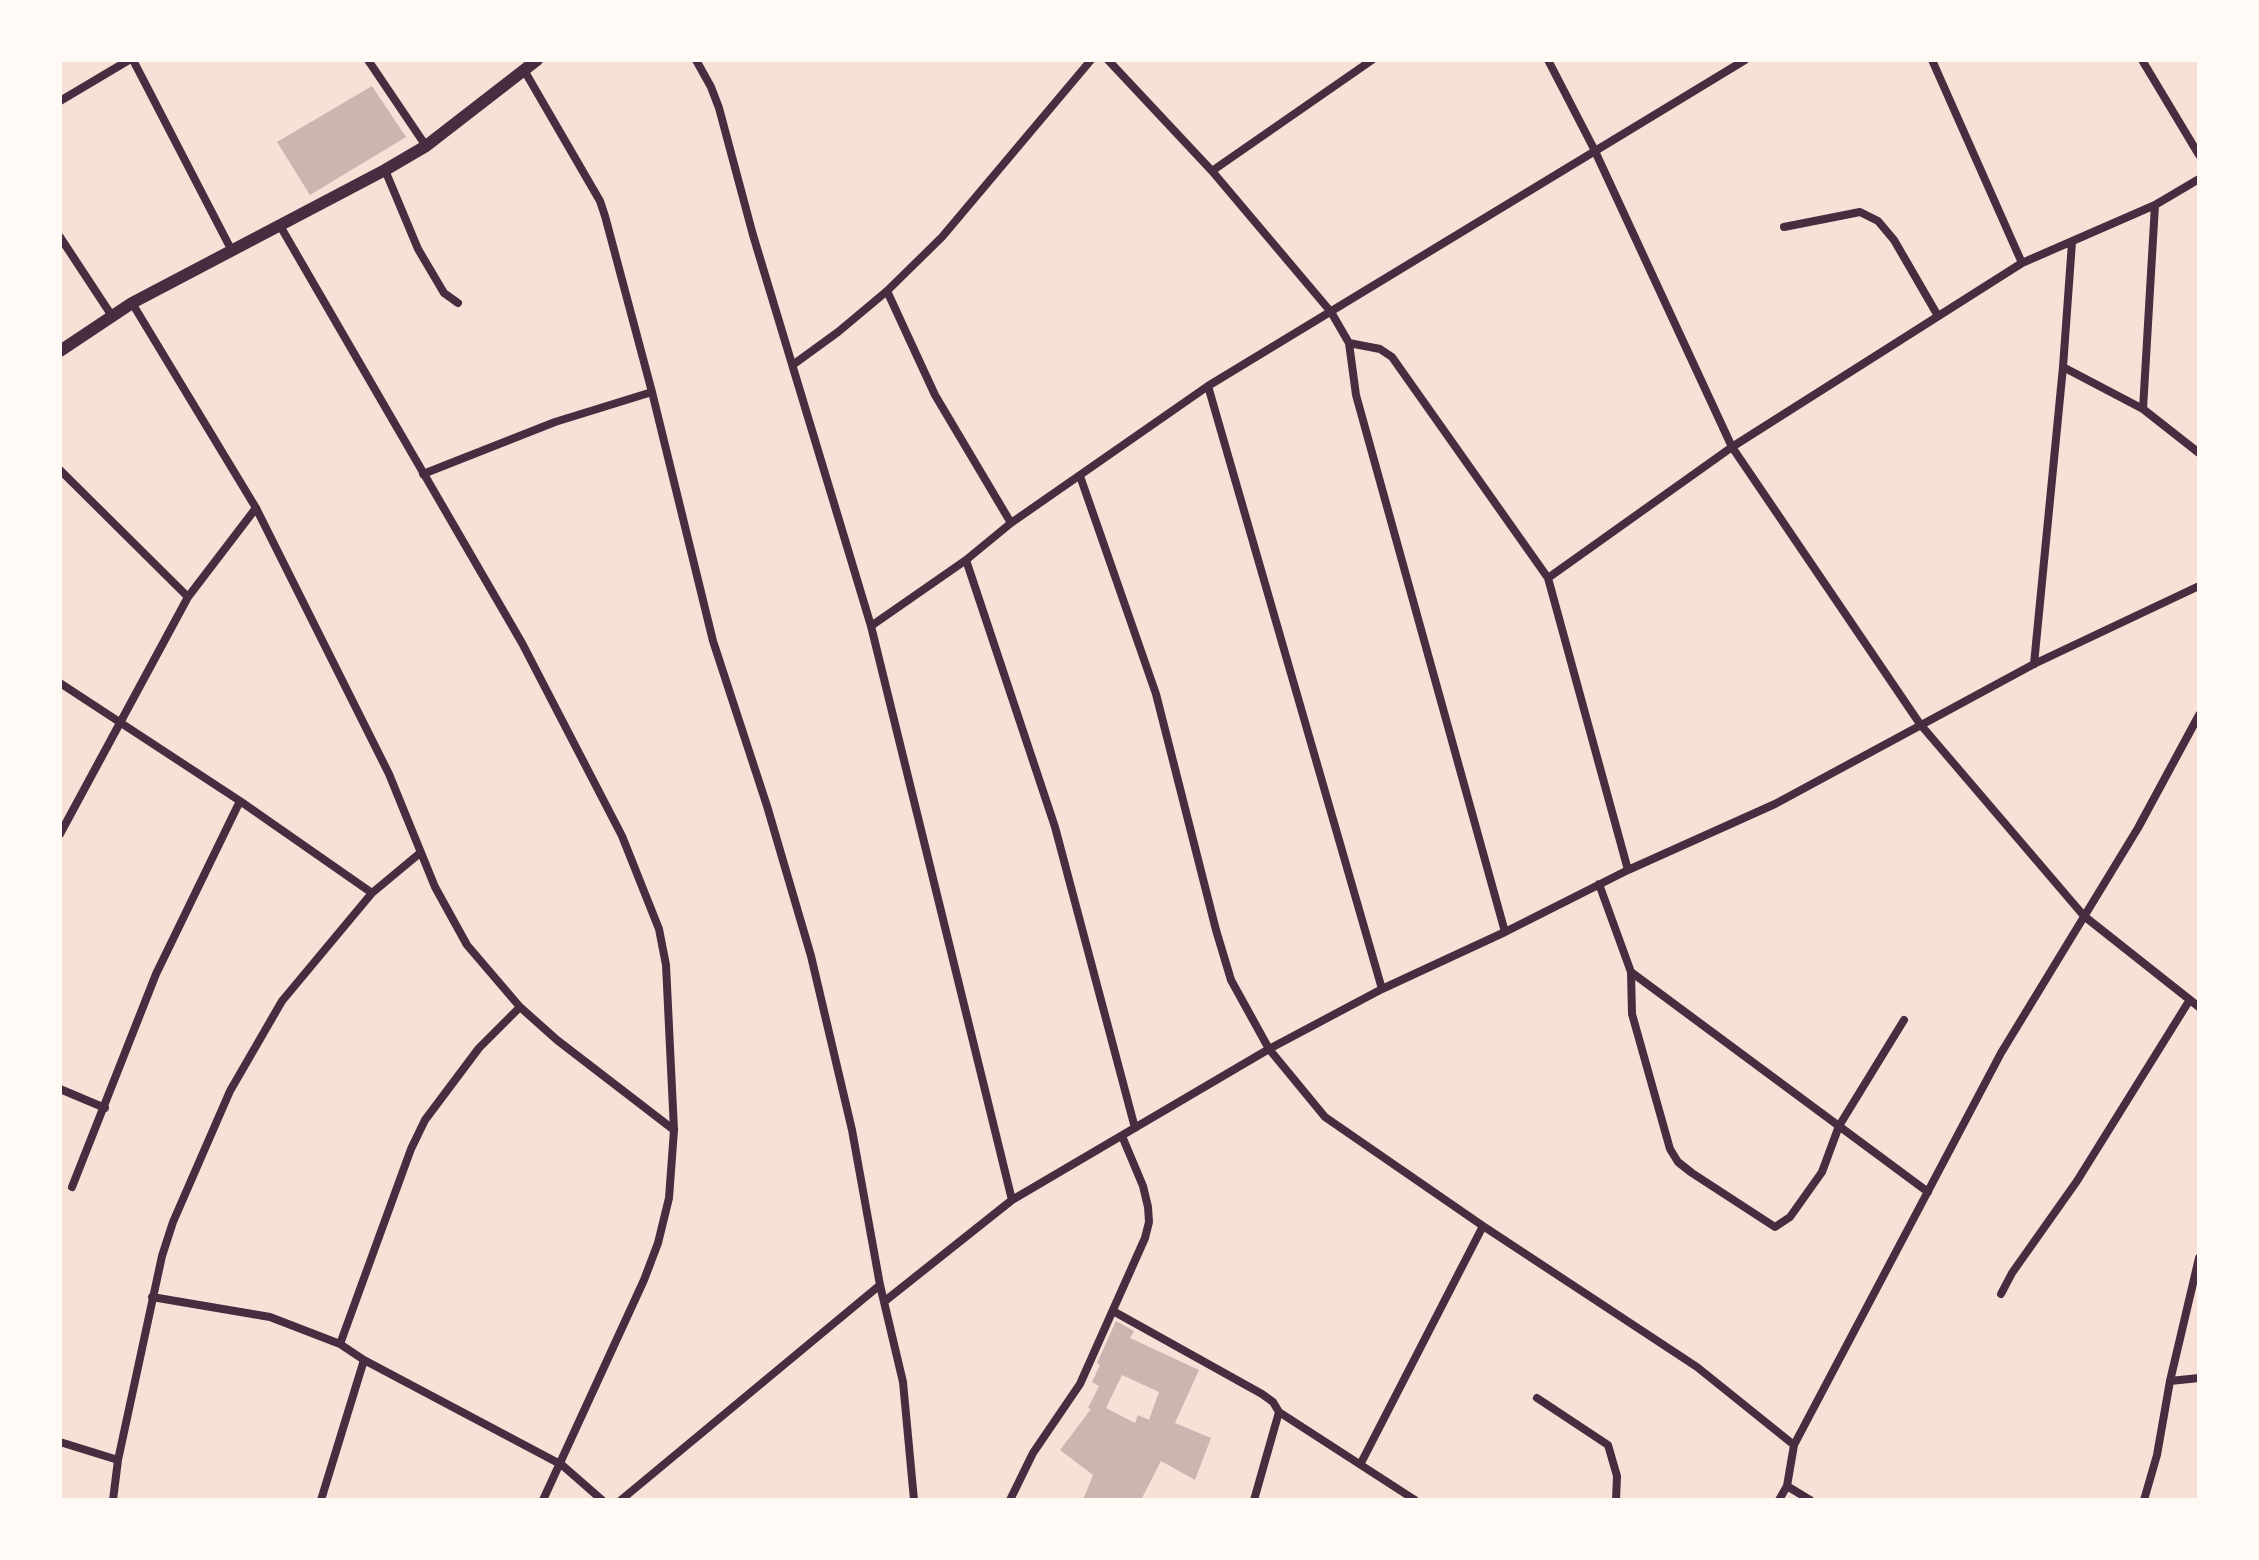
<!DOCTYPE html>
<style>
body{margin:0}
#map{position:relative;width:2259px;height:1560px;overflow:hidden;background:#f7e1d7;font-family:Ubuntu,sans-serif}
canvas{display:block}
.frame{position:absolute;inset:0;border:62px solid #fffaf5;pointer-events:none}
</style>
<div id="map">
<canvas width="2259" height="1560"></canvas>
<div class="frame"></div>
</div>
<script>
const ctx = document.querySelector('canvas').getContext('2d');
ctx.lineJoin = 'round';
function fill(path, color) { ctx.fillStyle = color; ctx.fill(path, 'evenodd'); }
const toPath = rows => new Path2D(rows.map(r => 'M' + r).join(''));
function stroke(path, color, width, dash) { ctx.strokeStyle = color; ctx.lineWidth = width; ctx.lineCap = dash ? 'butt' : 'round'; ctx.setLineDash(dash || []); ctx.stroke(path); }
fill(toPath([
 [372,86,406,137,310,195,277,142],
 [1116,1321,1134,1331,1130,1338,1199,1370,1175,1423,1211,1438,1195,1480,1161,1461,1141,1500,1083,1500,1093,1475,1060,1450,1091,1409,1088,1408,1099,1386,1092,1382,1100,1365,1097,1363],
 [1122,1375,1159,1392,1149,1420,1138,1415,1135,1423,1106,1408]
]), '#ccb4b1');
stroke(toPath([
 [133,60,232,251],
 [368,60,426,146],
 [696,60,711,87,719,108,753,235,871,626,1012,1200],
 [1108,60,1212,171,1331,312,1349,343,1380,349,1392,357,1548,578,1628,870],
 [1548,60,1594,149,1732,447,1920,724,2084,916,2199,1007],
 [1932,60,2022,263],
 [2142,60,2199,155],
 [524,70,600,201,605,216,652,392,713,641,767,806,811,956,852,1130,880,1285,903,1382,914,1500],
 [60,101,129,60],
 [385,170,418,249,444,293,458,303],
 [1212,171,1372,60],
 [279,224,522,643,622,836,659,929,666,965,674,1130,669,1198,658,1243,644,1280,543,1500],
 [1784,227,1860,212,1878,221,1894,240,1938,316],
 [60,237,112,316],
 [887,291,935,395,1011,523],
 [132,303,256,508,389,774,435,887,467,945,520,1007,557,1040,674,1130],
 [1349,343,1356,395,1505,932],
 [794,364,838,332,887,291,942,237,1091,60],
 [2063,367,2143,409,2199,453],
 [1208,386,1382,989],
 [2143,409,2155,205],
 [60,470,188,597],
 [423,474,555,422,652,392],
 [1080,476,1156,694,1216,930,1231,980,1269,1049,1325,1117,1483,1226,1697,1367,1794,1445],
 [966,560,1055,827,1135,1128],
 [1548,578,1732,447,2022,263,2155,205,2199,179],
 [871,626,966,560,1011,523,1208,386,1745,60],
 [2034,664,2063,367,2072,242],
 [60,683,240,801,372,893],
 [60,834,188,597,256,508],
 [1599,884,1631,972,1928,1192],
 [1631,972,1632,1014,1670,1149,1678,1162,1692,1173,1775,1227,1790,1217,1822,1172,1839,1126,1904,1020],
 [60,1089,105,1108],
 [72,1187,156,974,240,801],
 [2001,1294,2012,1273,2077,1181,2189,1001],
 [152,1297,270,1317,340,1344,364,1360,562,1465,602,1500],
 [885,1301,1012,1200,1269,1049,1382,989,1505,932,1628,870,1775,804,2034,664,2199,586],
 [1113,1311,1262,1394,1273,1402,1279,1412,1415,1500],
 [340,1344,411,1149,425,1120,479,1048,520,1007],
 [2170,1381,2199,1378],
 [1537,1398,1608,1445,1617,1476,1616,1500],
 [60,1442,118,1460],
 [1361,1463,1483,1226],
 [1787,1486,1810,1500],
 [113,1500,118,1460,162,1256,173,1222,230,1091,282,1001,372,893,420,853],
 [321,1500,364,1360],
 [621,1500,880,1285],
 [1010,1500,1033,1453,1080,1384,1145,1238,1149,1222,1148,1207,1143,1186,1122,1136],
 [1254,1500,1279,1412],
 [1779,1500,1787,1486,1794,1445,2001,1053,2138,828,2199,715],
 [2144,1500,2157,1455,2170,1381,2199,1258]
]), '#4a2c40', 8);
stroke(toPath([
 [60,351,132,303,385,170,426,146,537,60]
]), '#4a2c40', 12);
</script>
